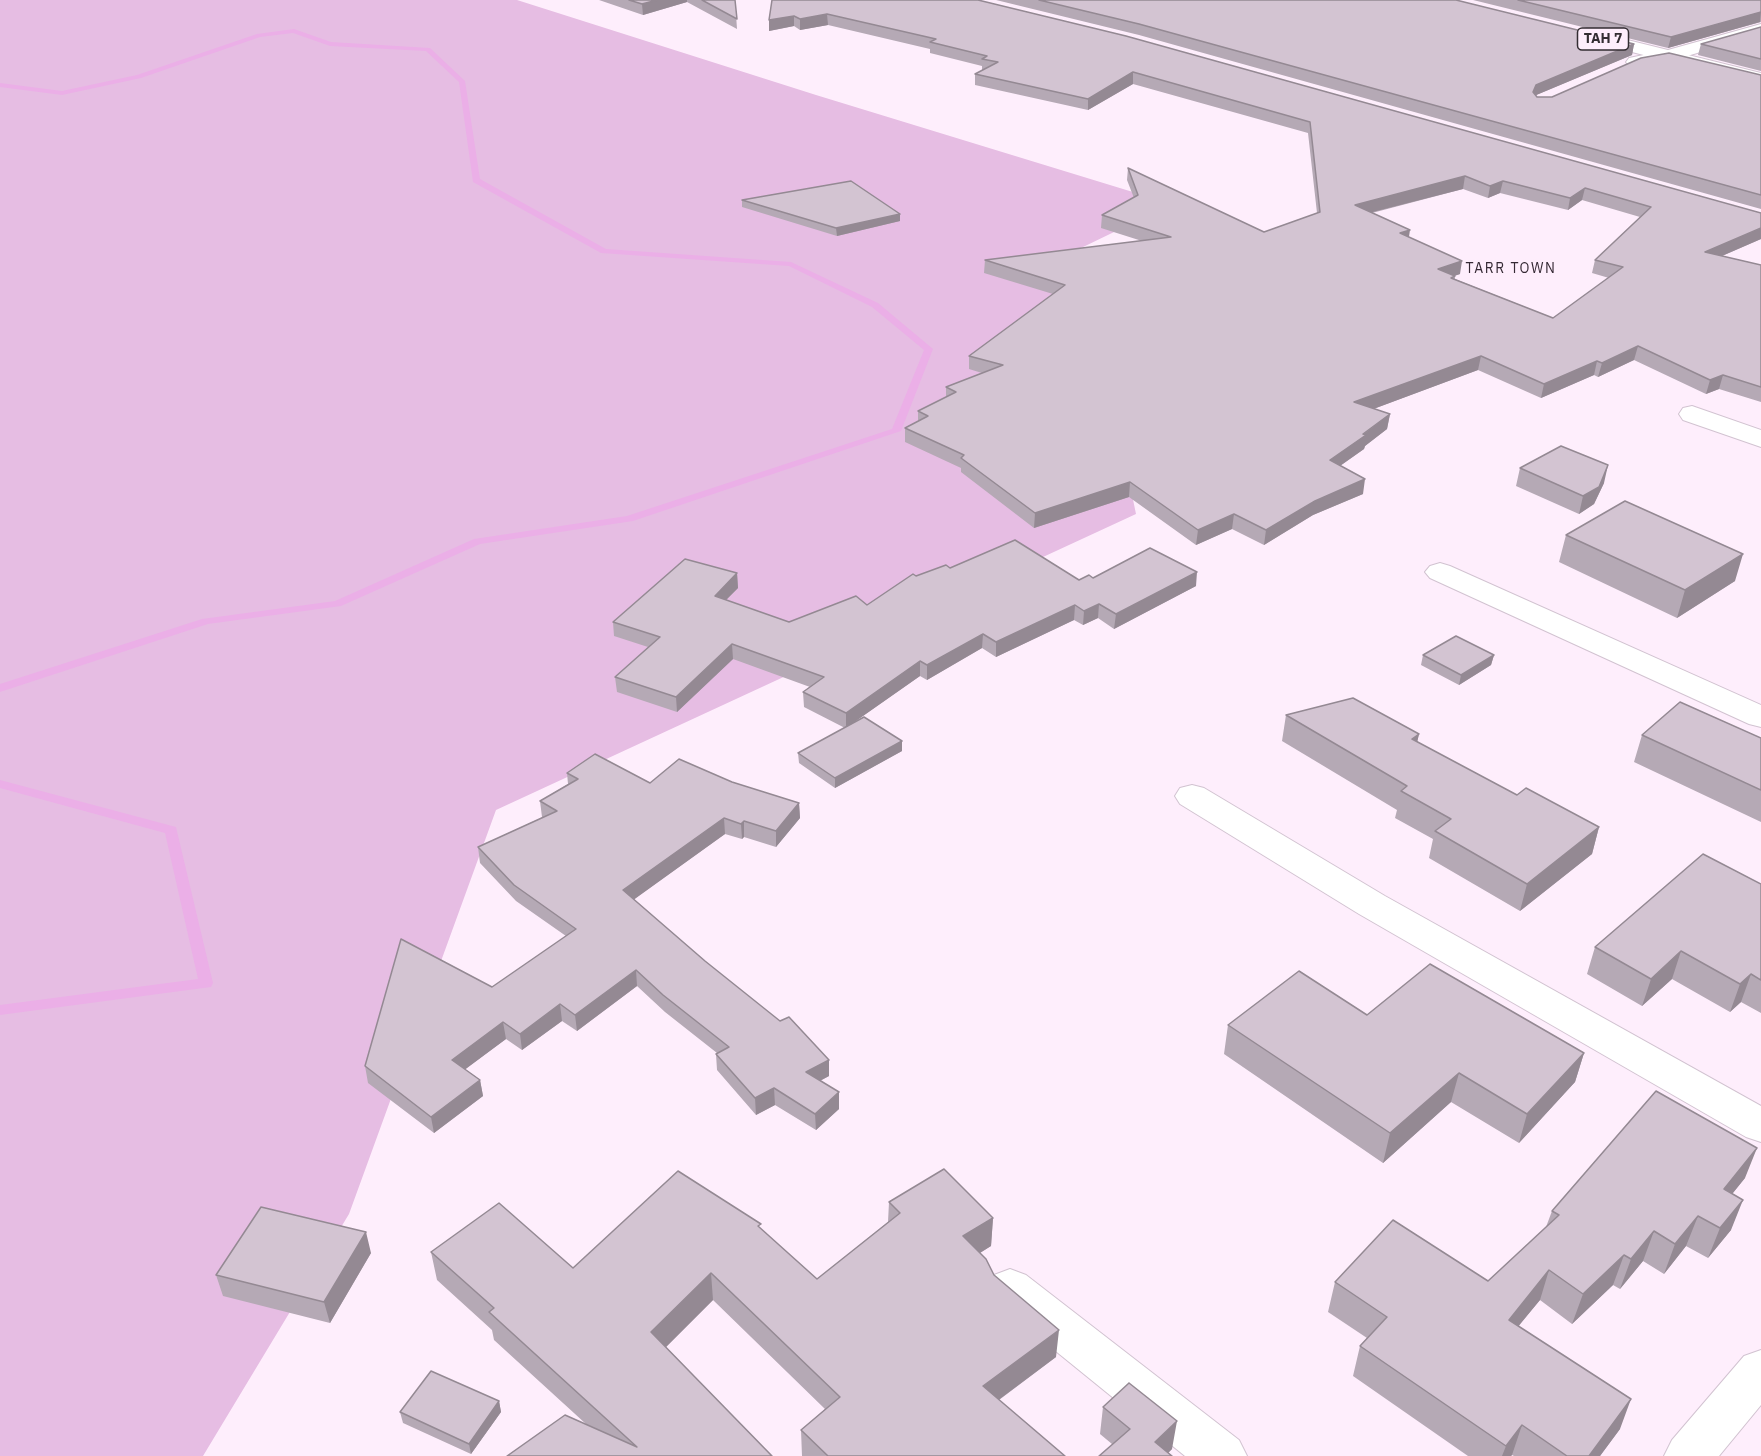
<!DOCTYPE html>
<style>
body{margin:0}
canvas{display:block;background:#feeefc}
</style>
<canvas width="1761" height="1456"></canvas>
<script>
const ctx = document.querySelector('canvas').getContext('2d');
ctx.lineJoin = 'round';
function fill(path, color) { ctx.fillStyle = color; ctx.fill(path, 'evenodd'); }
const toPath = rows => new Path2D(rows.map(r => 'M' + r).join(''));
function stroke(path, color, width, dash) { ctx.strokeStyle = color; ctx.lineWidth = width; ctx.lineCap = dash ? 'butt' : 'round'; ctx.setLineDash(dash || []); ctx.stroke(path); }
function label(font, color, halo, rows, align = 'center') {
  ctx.font = font + ' "IBM Plex Sans",sans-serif'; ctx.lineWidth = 6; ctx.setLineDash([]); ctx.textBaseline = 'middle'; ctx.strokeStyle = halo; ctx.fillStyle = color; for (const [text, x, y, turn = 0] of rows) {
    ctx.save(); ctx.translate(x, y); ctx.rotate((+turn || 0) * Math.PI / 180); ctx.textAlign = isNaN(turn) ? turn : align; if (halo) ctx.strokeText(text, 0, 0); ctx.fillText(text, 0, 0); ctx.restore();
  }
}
fill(toPath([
 [0,0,517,0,816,95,1172,204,1081,248,1136,514,496,810,349,1214,203,1456,0,1456]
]), '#e6bde3');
fill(toPath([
 [294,29,331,42,430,48,465,81,480,179,606,249,791,262,878,303,933,349,901,431,633,521,480,544,341,606,208,624,0,692,0,684,202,619,335,601,474,539,627,516,892,429,924,350,872,307,789,266,601,253,473,182,459,82,426,51,330,46,293,33,260,37,141,78,62,95,0,87,0,83,62,91,137,75,257,34,294,29],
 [0,780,176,827,213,983,211,987,0,1015,0,1005,198,979,165,833,0,788,0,780]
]), '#ebafe7');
const minor = toPath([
 [1761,24,1761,34,1677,59,1635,67,1629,66,1626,62,1629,58,1668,50,1761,24],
 [1692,406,1761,430,1761,447,1683,420,1679,414,1683,408,1692,406],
 [1440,563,1450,566,1761,705,1761,727,1749,724,1430,578,1425,572,1430,566,1440,563],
 [1192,785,1204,788,1385,896,1761,1106,1761,1142,1746,1137,1359,914,1180,804,1175,796,1180,788,1192,785],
 [1010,1269,1026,1275,1239,1440,1247,1456,1185,1456,994,1301,987,1288,994,1275,1010,1269],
 [1761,1350,1761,1405,1719,1456,1664,1456,1672,1440,1744,1356,1761,1350]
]);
const trunk = toPath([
 [1591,31,1761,73,1761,85,1585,40,1582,36,1585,32,1591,31]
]);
stroke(minor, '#d2c3d1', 2);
stroke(trunk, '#d2c3d1', 2);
fill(minor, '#fff');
fill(trunk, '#fff');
fill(toPath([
 [599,0,735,0,737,29,687,2,643,15],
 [772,0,978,0,1761,239,1722,256,1761,265,1761,402,1719,389,1706,394,1634,360,1598,377,1594,375,1541,398,1478,370,1373,409,1390,414,1387,429,1365,446,1364,449,1340,466,1363,494,1313,515,1264,545,1232,529,1196,545,1129,497,1034,528,961,472,961,468,905,442,905,428,918,421,918,411,946,397,946,387,982,373,969,369,969,356,1053,294,984,273,985,260,1142,241,1101,228,1102,215,1134,198,1127,180,1128,168,1264,232,1317,213,1308,133,1133,84,1088,110,975,85,975,74,983,70,982,70,982,66,930,53,930,49,828,25,800,30,794,26,769,31,769,20],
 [1463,189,1488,198,1500,193,1568,210,1582,200,1640,217,1595,260,1592,273,1609,278,1553,318,1455,279,1455,276,1454,276,1460,274,1409,237,1372,213],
 [996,0,1431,0,1634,44,1632,55,1536,95,1537,97,1552,97,1761,75,1761,209,1139,35],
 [1473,0,1761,0,1761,22,1668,48],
 [1761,27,1761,71,1698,55,1701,44],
 [742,200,900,221,837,236,742,207],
 [1520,468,1604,483,1594,504,1579,514,1516,486],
 [1566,535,1735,581,1677,618,1559,562],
 [950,568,1079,580,1093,578,1196,586,1114,629,1098,618,1083,625,1074,620,996,657,982,648,927,680,920,676,854,722,902,741,902,751,835,788,799,763,798,753,845,728,804,707,803,692,810,687,733,659,677,712,617,692,615,677,648,647,614,636,613,622,737,573,738,588,726,600,789,622,867,605,916,576],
 [1423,655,1494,655,1491,665,1459,685,1421,665],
 [1286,715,1419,734,1417,742,1517,795,1599,827,1592,854,1520,911,1429,858,1433,839,1395,818,1397,810,1282,741],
 [1642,735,1761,738,1761,822,1634,762],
 [567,773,650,783,732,782,799,803,800,818,776,847,744,837,742,839,725,834,634,899,829,1076,820,1081,839,1109,816,1130,775,1105,756,1115,717,1070,716,1054,717,1053,665,1012,637,986,577,1031,562,1021,522,1050,506,1039,465,1069,480,1080,483,1096,434,1133,368,1083,365,1066,492,987,566,936,516,901,480,863,478,847,543,817,542,817,540,801,568,784],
 [1761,884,1761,1013,1741,1002,1730,1012,1672,979,1642,1006,1587,974,1595,947],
 [1367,1015,1584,1053,1575,1082,1519,1143,1451,1102,1383,1163,1224,1054,1228,1025],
 [1745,1178,1732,1194,1731,1230,1708,1258,1686,1246,1664,1274,1643,1261,1620,1289,1613,1285,1572,1324,1540,1300,1518,1326,1620,1429,1600,1456,1514,1456,1512,1455,1511,1456,1468,1456,1353,1376,1360,1346,1367,1338,1328,1312,1335,1282,1488,1281,1546,1227,1552,1211],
 [889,1202,993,1218,991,1246,980,1253,994,1275,1056,1357,999,1400,1065,1456,802,1456,801,1430,825,1409,713,1300,666,1347,772,1456,507,1456,586,1424,494,1340,492,1330,437,1280,431,1252,573,1268,761,1229,817,1279,888,1222],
 [371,1253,330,1323,223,1296,216,1275],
 [499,1401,501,1412,471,1454,403,1423,400,1412],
 [1103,1407,1172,1449,1168,1453,1112,1444,1100,1434]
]), '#b5a9b5');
fill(toPath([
 [657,0,687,0,687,2,643,15,642,4],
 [1761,12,1760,22,1668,48,1671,37],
 [827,14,828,25,800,30,800,19],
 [794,16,794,26,769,31,769,20],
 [1634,44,1632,55,1534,96,1533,92,1536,85],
 [1133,72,1133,84,1088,110,1088,99],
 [1465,176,1463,189,1353,217,1355,205],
 [1503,181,1500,193,1488,198,1490,186],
 [1585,188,1582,200,1568,210,1570,198],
 [900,214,900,221,837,236,836,228],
 [1761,228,1761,239,1701,265,1705,252],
 [1410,230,1408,243,1400,233],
 [1462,261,1460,274,1436,282,1438,269],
 [1638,346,1634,360,1598,377,1602,363],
 [1481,356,1478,370,1352,417,1354,402],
 [1597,361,1594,375,1541,398,1544,384],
 [1723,375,1719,389,1706,394,1710,380],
 [1390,414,1387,429,1365,446,1364,449,1327,475,1330,460],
 [1608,465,1604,483,1594,504,1579,514,1583,496],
 [1365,479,1363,494,1313,515,1264,545,1266,530,1315,501],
 [1130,482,1129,497,1034,528,1035,513],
 [1234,514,1232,529,1196,545,1198,530],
 [1743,554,1735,581,1677,618,1685,590],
 [1197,572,1196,586,1114,629,1116,614],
 [737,573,738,588,716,610,715,596],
 [1099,604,1098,618,1083,625,1084,611],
 [1075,605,1074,620,996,657,996,642],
 [983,634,982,648,927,680,927,665],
 [732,644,733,659,677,712,676,697],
 [1494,655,1491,665,1459,685,1461,675],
 [920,661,920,676,846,728,846,713],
 [1419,734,1413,760,1412,739],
 [902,741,902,751,835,788,835,778],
 [799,803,800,818,776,847,776,831],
 [724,818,725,834,625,906,623,890],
 [744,821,744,837,742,839,741,824],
 [1599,827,1592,854,1520,911,1527,884],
 [1681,951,1672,979,1642,1006,1651,979],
 [636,970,637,986,577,1031,575,1015],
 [1751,974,1741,1002,1730,1012,1740,984],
 [560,1004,562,1021,522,1050,520,1034],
 [503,1022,506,1039,455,1077,452,1060],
 [1584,1053,1575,1082,1519,1143,1527,1114],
 [829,1060,829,1076,806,1088,806,1072],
 [1459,1073,1451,1102,1383,1163,1390,1133],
 [480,1080,483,1096,434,1133,431,1117],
 [774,1088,775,1105,756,1115,755,1098],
 [839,1092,839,1109,816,1130,815,1114],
 [1757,1148,1745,1178,1712,1219,1724,1189],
 [1743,1200,1731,1230,1708,1258,1720,1228],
 [1698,1216,1686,1246,1664,1274,1675,1244],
 [993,1218,991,1246,962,1264,963,1236],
 [1654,1231,1643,1261,1620,1289,1631,1259],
 [366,1232,371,1253,330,1323,324,1302],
 [1624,1255,1613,1285,1572,1324,1583,1294],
 [1549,1270,1540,1300,1499,1350,1509,1320],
 [711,1273,713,1300,654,1359,651,1332],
 [1059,1330,1056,1357,981,1413,983,1386],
 [1631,1399,1620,1429,1600,1456,1589,1456],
 [499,1401,501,1412,471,1454,469,1444],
 [1177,1421,1172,1449,1165,1456,1155,1442],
 [1522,1425,1512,1455,1511,1456,1502,1456,1506,1446]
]), '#948993');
const building = toPath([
 [629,0,657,0,642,4,629,0],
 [702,0,735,0,737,19,702,0],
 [772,0,978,0,1126,36,1761,213,1761,228,1705,252,1761,265,1761,387,1723,375,1710,380,1638,346,1602,363,1597,361,1544,384,1481,356,1354,402,1390,414,1363,434,1366,435,1330,460,1365,479,1315,501,1266,530,1234,514,1198,530,1130,482,1035,513,961,458,964,455,905,428,928,416,918,411,956,392,946,387,1003,365,969,356,1065,285,985,260,1171,237,1102,215,1138,195,1128,168,1264,232,1320,212,1310,122,1133,72,1088,99,975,74,998,62,982,59,987,56,930,42,936,39,827,14,800,19,794,16,769,20,772,0],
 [1465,176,1490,186,1503,181,1570,198,1585,188,1651,207,1595,260,1623,267,1553,318,1451,278,1455,276,1438,269,1462,261,1400,233,1410,230,1355,205,1465,176],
 [1039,0,1456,0,1634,44,1536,85,1533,92,1537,97,1552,97,1641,58,1669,53,1761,75,1761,195,1139,24,1039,0],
 [1518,0,1761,0,1761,12,1671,37,1518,0],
 [1761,27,1761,59,1701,44,1761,27],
 [851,181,900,214,836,228,742,200,851,181],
 [1561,446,1608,465,1599,487,1583,496,1520,468,1561,446],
 [1625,501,1743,554,1685,590,1566,535,1625,501],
 [1015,540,1079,580,1089,575,1093,578,1150,548,1197,572,1116,614,1099,604,1084,611,1075,605,996,642,983,634,927,665,920,661,846,713,803,692,824,677,732,644,676,697,615,677,660,637,613,622,685,559,737,573,715,596,789,622,856,596,867,605,913,574,916,576,946,565,950,568,1015,540],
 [1456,636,1494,655,1461,675,1423,655,1456,636],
 [1353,698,1419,734,1412,739,1517,795,1526,788,1599,827,1527,884,1435,831,1451,819,1401,791,1407,786,1286,715,1353,698],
 [1680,702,1761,738,1761,790,1642,735,1680,702],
 [864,717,902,741,835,778,798,753,864,717],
 [595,754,650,783,679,759,732,782,799,803,776,831,744,821,741,824,724,818,623,890,705,961,780,1021,789,1017,829,1060,806,1072,839,1092,815,1114,774,1088,755,1098,716,1054,729,1047,663,995,636,970,575,1015,560,1004,520,1034,503,1022,452,1060,480,1080,431,1117,365,1066,401,939,492,987,576,929,514,885,478,847,557,811,540,801,578,779,567,773,595,754],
 [1703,854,1761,884,1761,980,1751,974,1740,984,1681,951,1651,979,1595,947,1703,854],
 [1430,964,1584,1053,1527,1114,1459,1073,1390,1133,1228,1025,1299,971,1367,1015,1430,964],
 [1656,1091,1757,1148,1724,1189,1743,1200,1720,1228,1698,1216,1675,1244,1654,1231,1631,1259,1624,1255,1583,1294,1549,1270,1509,1320,1631,1399,1589,1456,1567,1456,1522,1425,1506,1446,1360,1346,1387,1317,1335,1282,1393,1220,1488,1281,1559,1215,1552,1211,1656,1091],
 [944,1169,993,1218,963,1236,986,1259,994,1275,1059,1330,983,1386,1065,1456,828,1456,801,1430,840,1397,711,1273,651,1332,772,1456,507,1456,565,1415,637,1447,489,1312,494,1308,431,1252,499,1203,573,1268,678,1171,761,1224,758,1226,817,1279,900,1213,889,1202,944,1169],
 [261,1207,366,1232,324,1302,216,1275,261,1207],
 [431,1371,499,1401,469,1444,400,1412,431,1371],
 [1129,1383,1177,1421,1155,1442,1172,1456,1099,1456,1130,1429,1103,1407,1129,1383]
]);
fill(building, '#d3c4d2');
stroke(building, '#948993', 1.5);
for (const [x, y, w] of [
 [1603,39,51]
]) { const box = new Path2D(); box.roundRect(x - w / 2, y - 11, w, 22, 4.5); ctx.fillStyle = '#feeefc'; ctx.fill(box); stroke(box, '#332d32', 1.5); }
label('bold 14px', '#332d32', null, [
 ["TAH 7",1603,39]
]);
ctx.letterSpacing = '1.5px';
label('14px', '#352934', '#feeefc', [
 ["TARR TOWN",1511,269]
]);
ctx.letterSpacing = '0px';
</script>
